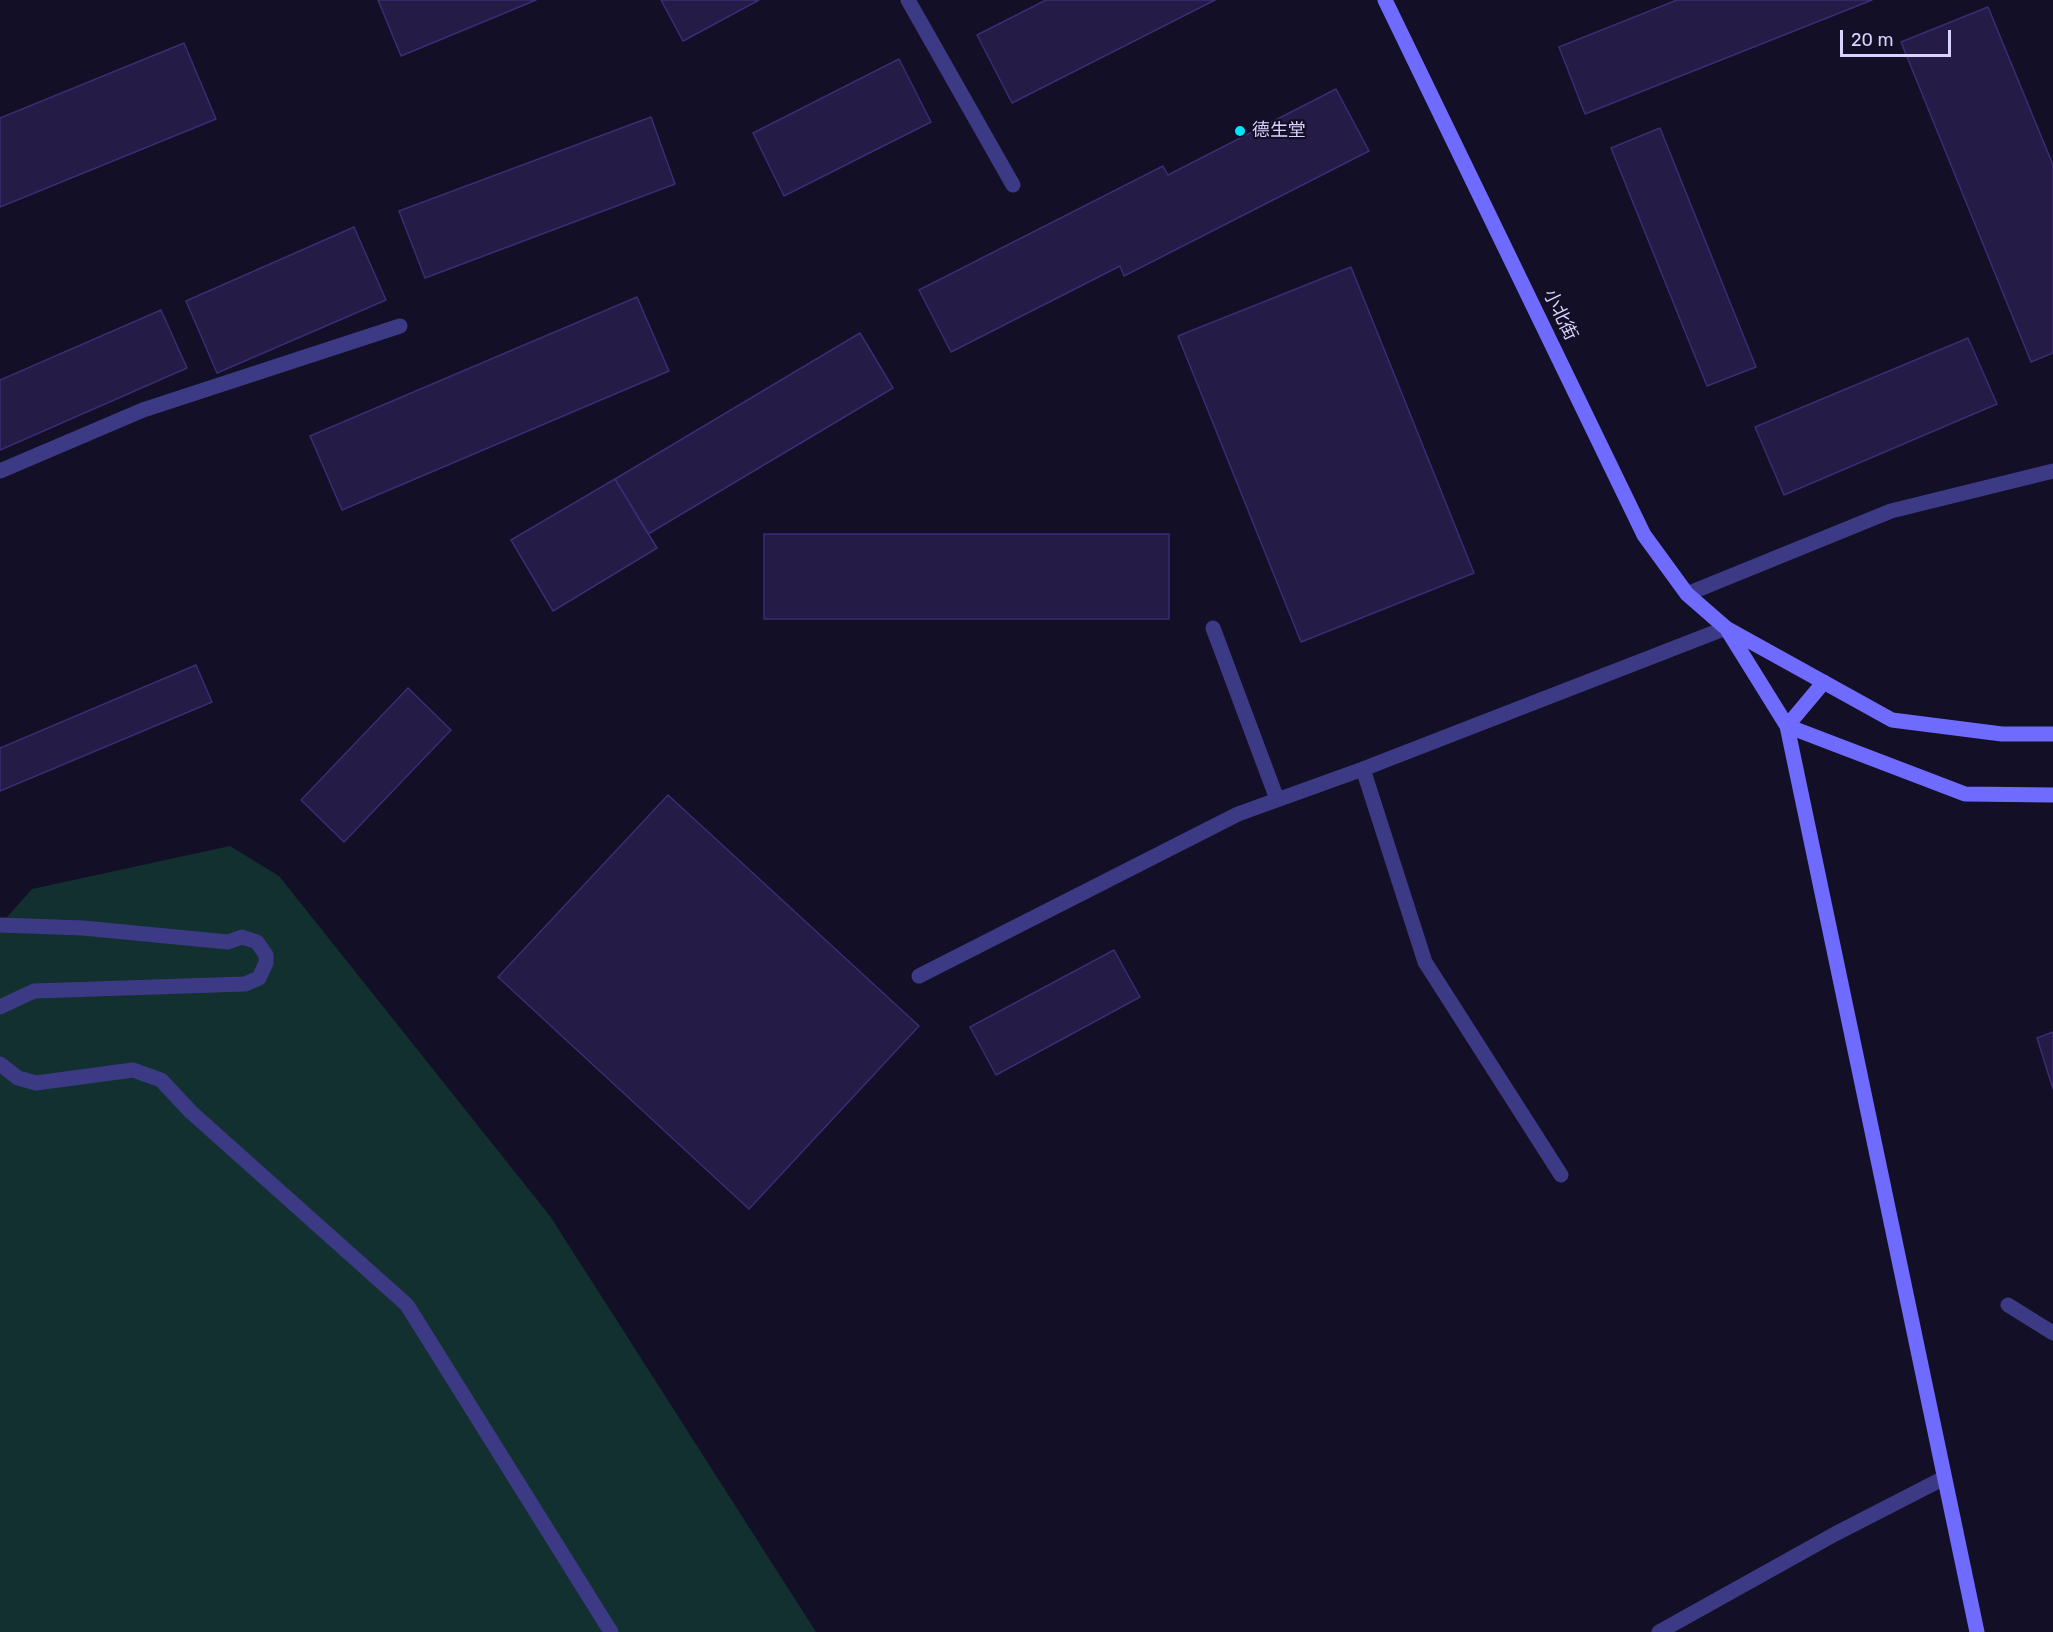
<!DOCTYPE html>
<meta charset="utf-8">
<style>
body{margin:0}
#map{position:relative;width:2053px;height:1632px;overflow:hidden;background:#130f26;font-family:Rubik,sans-serif}
canvas{display:block}
.scale{position:absolute;left:1840px;top:30px;width:111px;height:27px;box-sizing:border-box;border:3px solid #d9d4ff;border-top:0;padding-left:8px;font-size:18px;line-height:21px;white-space:nowrap;color:#d9d4ff;-webkit-text-stroke:4px #130f26;paint-order:stroke}
</style>
<div id="map">
<canvas width="2053" height="1632"></canvas>
<div class="scale">20 m</div>
</div>
<script>
const ctx = document.querySelector('canvas').getContext('2d');
ctx.lineJoin = 'round';
function fill(path, color) { ctx.fillStyle = color; ctx.fill(path, 'evenodd'); }
const toPath = rows => new Path2D(rows.map(r => 'M' + r).join(''));
function stroke(path, color, width, dash) { ctx.strokeStyle = color; ctx.lineWidth = width; ctx.lineCap = dash ? 'butt' : 'round'; ctx.setLineDash(dash || []); ctx.stroke(path); }
function label(font, color, halo, rows, align = 'center') {
  ctx.font = font + ' Rubik,"Noto Sans SC",sans-serif'; ctx.lineWidth = 4.5; ctx.setLineDash([]); ctx.textBaseline = 'middle'; ctx.strokeStyle = halo; ctx.fillStyle = color; for (const [text, x, y, turn = 0] of rows) {
    ctx.save(); ctx.translate(x, y); ctx.rotate((+turn || 0) * Math.PI / 180); ctx.textAlign = isNaN(turn) ? turn : align; if (halo) ctx.strokeText(text, 0, 0); ctx.fillText(text, 0, 0); ctx.restore();
  }
}
fill(toPath([
 [230,846,279,876,550,1216,816,1632,0,1632,0,925,32,889]
]), '#12302f');
const building = toPath([
 [378,0,536,0,401,56,378,0],
 [661,0,759,0,683,41,661,0],
 [1046,0,1215,0,1012,103,977,35,1046,0],
 [1677,0,1872,0,1585,114,1559,47,1677,0],
 [1988,7,2053,165,2053,353,2031,362,1901,42,1988,7],
 [184,43,216,119,0,207,0,118,184,43],
 [899,59,931,122,784,196,753,133,899,59],
 [1336,89,1369,151,1124,276,1120,266,951,352,919,290,1163,166,1168,175,1336,89],
 [651,117,675,184,425,278,399,211,651,117],
 [1660,128,1756,367,1707,386,1611,148,1660,128],
 [354,227,386,300,217,373,186,301,354,227],
 [1351,267,1474,573,1301,642,1178,336,1351,267],
 [637,297,669,371,342,510,310,436,637,297],
 [161,310,187,368,0,450,0,380,161,310],
 [860,333,893,388,648,534,615,479,860,333],
 [1968,338,1997,404,1784,495,1755,427,1968,338],
 [615,479,657,548,553,611,511,540,615,479],
 [764,534,1169,534,1169,619,764,619,764,534],
 [196,665,212,702,0,791,0,748,196,665],
 [408,688,451,730,344,842,301,800,408,688],
 [668,795,919,1026,749,1209,498,977,668,795],
 [1114,950,1140,997,996,1075,970,1027,1114,950],
 [2053,1032,2053,1089,2037,1038,2053,1032]
]);
fill(building, '#241b47');
stroke(building, '#3b2d73', 1.5);
stroke(toPath([
 [0,925,83,928,228,942,242,937,257,942,266,955,266,963,259,978,245,984,34,991,0,1007],
 [0,1064,18,1078,36,1083,133,1070,161,1080,191,1112,407,1305,611,1632]
]), '#3d3a85', 15);
stroke(toPath([
 [908,0,1013,185],
 [0,471,143,410,400,326],
 [1687,594,1891,511,2053,471],
 [1213,628,1277,799],
 [1363,769,1425,962,1561,1175],
 [919,976,1238,814,1363,769,1726,628],
 [2008,1305,2053,1333],
 [1659,1632,1835,1534,1944,1478]
]), '#3d3a85', 15);
stroke(toPath([
 [1385,0,1644,535,1687,594,1726,628,1892,720,2002,734,2053,734],
 [1728,631,1787,726,1977,1632],
 [1787,726,1965,794,2053,795],
 [1787,726,1824,682]
]), '#6f6bff', 15);
for (const [x, y, r, color] of [
 [1240,131,6,"#00e5ff"]
]) { const dot = new Path2D(); dot.arc(x, y, r, 0, 2 * Math.PI); ctx.fillStyle = color; ctx.fill(dot); stroke(dot, '#130f26', 2); }
label('18px', '#d9d4ff', '#130f26', [
 ["德生堂",1252,131]
], 'left');
label('18px', '#d9d4ff', '#130f26', [
 ["小北街",1560,315,64]
]);
</script>
